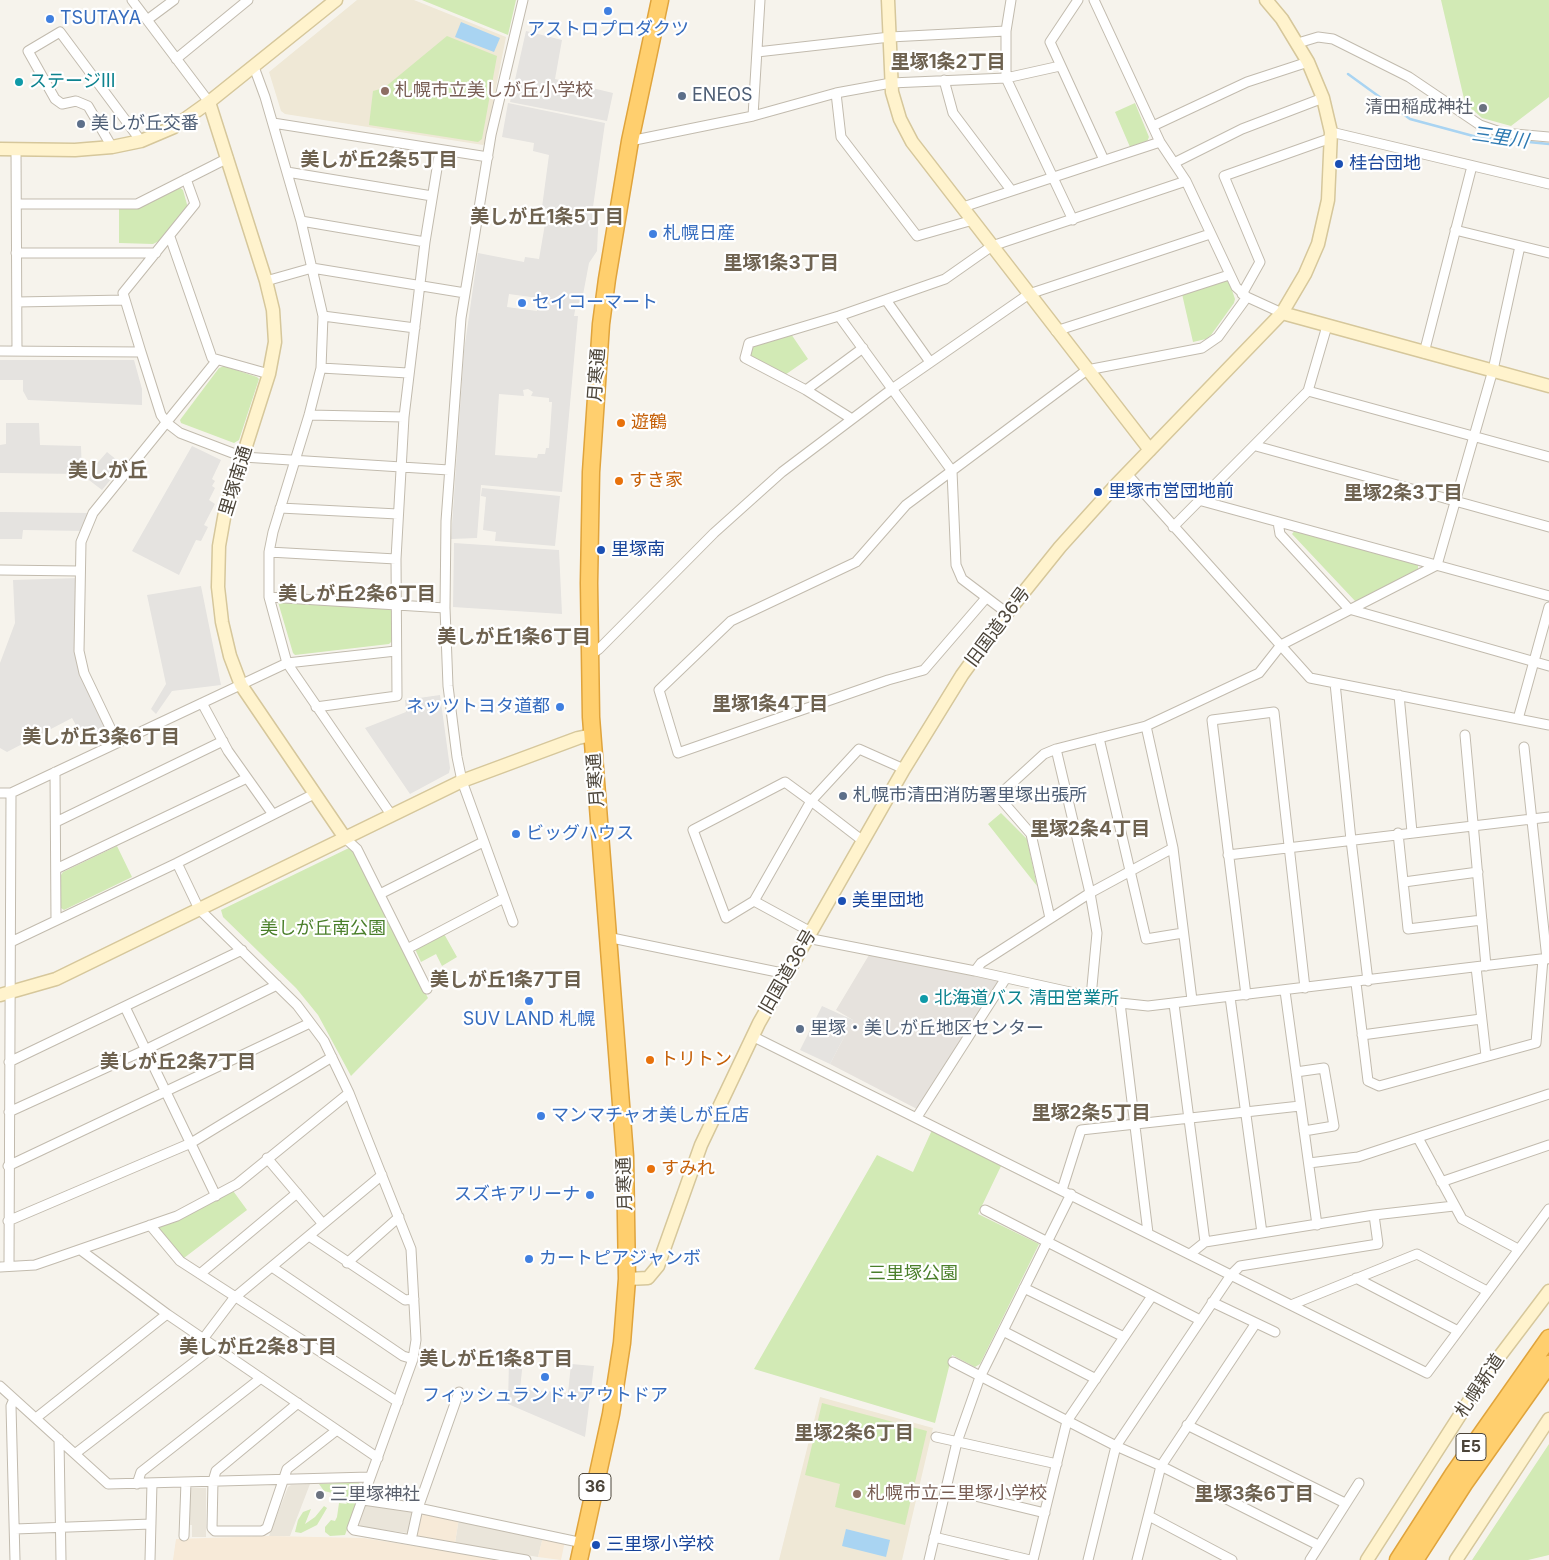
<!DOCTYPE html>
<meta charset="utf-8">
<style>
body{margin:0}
canvas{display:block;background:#f6f3ec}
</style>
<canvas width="1549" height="1560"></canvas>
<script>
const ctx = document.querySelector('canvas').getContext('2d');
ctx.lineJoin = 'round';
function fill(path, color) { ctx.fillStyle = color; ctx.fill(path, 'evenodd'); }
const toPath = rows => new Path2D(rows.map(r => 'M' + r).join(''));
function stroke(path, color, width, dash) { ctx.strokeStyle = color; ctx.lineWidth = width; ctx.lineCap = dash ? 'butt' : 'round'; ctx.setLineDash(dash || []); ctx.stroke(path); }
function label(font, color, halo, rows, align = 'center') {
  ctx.font = font + ' Inter,"Noto Sans JP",sans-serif'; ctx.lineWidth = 4.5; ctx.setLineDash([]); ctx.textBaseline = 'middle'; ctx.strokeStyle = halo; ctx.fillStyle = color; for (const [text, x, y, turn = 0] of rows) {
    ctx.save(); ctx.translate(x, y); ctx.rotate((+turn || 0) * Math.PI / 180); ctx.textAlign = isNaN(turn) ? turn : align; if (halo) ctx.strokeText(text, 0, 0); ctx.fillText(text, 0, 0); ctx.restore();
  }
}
fill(toPath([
 [310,1484,290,1536,269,1536,288,1487,291,1485],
 [190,1488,206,1488,206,1537,192,1537,192,1525,188,1525],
 [367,1502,414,1512,408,1533,361,1527,359,1524],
 [459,1518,543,1537,538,1557,455,1543]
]), '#eae5da');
fill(toPath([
 [420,1511,459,1518,455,1543,415,1536],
 [269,1536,364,1538,504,1560,173,1560,176,1539],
 [543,1537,565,1541,561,1560,538,1557]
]), '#f7ead8');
fill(toPath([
 [869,955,998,981,917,1109,830,1064,853,1020,836,1010]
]), '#e6e2dd');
fill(toPath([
 [357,0,414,0,506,37,485,143,483,145,285,114,281,111,269,72],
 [820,1397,933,1428,902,1560,779,1560]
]), '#efe8d6');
fill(toPath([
 [422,0,516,0,508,35],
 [1441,0,1549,0,1549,97,1511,126,1482,118,1465,103],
 [447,36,497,56,482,139,478,142,369,125,373,91,384,88],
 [1135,103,1149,137,1147,142,1130,147,1115,112],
 [179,187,183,190,188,208,159,241,153,244,119,243,119,207,140,208],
 [1225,279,1229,281,1235,299,1234,303,1211,335,1206,339,1193,342,1182,294],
 [789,331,808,359,782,377,745,358,749,343],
 [224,366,257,377,259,379,239,440,234,443,181,423,180,420,219,368],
 [1296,529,1418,564,1418,569,1356,602,1292,534],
 [280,600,388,606,391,609,392,641,389,644,295,655,293,653,278,602],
 [1001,813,1027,839,1037,886,988,824],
 [117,846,132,877,64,910,61,908,61,875,63,872],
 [351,847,428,998,351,1076,318,1015,296,988,223,917,221,910],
 [443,932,457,957,442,966,436,954,421,962,415,949],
 [932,1130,1002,1164,978,1214,1039,1244,980,1364,975,1367,952,1355,935,1423,754,1369,877,1155,913,1172],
 [231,1188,247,1210,180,1261,150,1225],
 [822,1403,927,1431,905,1525,835,1507,840,1484,805,1475],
 [1549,1444,1549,1555,1528,1560,1472,1560],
 [358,1482,362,1487,345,1535,330,1536,325,1532,325,1527,331,1520,335,1521,337,1517,339,1503,347,1504,340,1495,324,1491,319,1484],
 [324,1506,327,1508,317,1525,301,1533,295,1532,298,1520,303,1512,311,1509,305,1524,315,1517]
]), '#d2eab5');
fill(toPath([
 [526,31,562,40,555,79,613,93,607,121,510,102],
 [508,103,605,123,593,207,599,208,597,251,589,263,582,300,576,305,574,316,578,316,562,492,481,485,477,538,451,539,464,351,478,253,524,262,525,257,539,259,545,224,540,222,549,155,533,151,534,143,502,137],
 [509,294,538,298,537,311,507,307],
 [528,389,533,392,531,396,549,398,549,402,552,402,549,448,546,448,545,454,538,454,537,458,495,455,499,394,524,396,523,390],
 [0,360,134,360,142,389,142,405,28,400,23,391,23,380,0,380],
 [6,423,39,423,40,445,81,446,82,474,0,473,0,445,6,444],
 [192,446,221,460,212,479,215,481,212,486,215,488,209,500,215,504,204,525,208,527,201,541,196,540,179,575,132,551],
 [107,452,123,465,102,490,85,477],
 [482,488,560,496,555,546,495,541,496,532,483,530,486,497,481,496],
 [0,512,93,513,85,531,23,530,22,539,0,539],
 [454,543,559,550,562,614,453,607],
 [79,578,79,651,111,729,84,740,72,718,7,752,0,748,0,663,15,623,13,580],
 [201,586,221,685,172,691,156,714,151,709,166,684,147,595],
 [440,695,450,768,449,773,410,794,365,728,406,712,405,700],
 [822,1006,853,1020,830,1064,800,1050],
 [509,1360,523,1361,520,1389,568,1393,571,1364,594,1366,585,1437,508,1404]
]), '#e5e3e0');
fill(toPath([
 [461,22,500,38,494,52,455,37],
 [846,1529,890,1540,886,1557,842,1546]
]), '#a9d4f2');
stroke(toPath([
 [1348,74,1410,119,1477,137,1549,144]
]), '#a9d4f2', 2.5);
const street = toPath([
 [132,0,209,102],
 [1011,0,1006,31,1006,78,1073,220],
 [1078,0,1050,42,1104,160],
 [1094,0,1160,142,1186,181,1236,287,1247,297,1282,313],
 [147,20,174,0],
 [1298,43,1318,37,1333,39,1409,77,1480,125,1503,133,1549,137],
 [757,52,890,37,1006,31],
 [176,59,248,0],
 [254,67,265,97,301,221,323,316,321,368,309,415,273,532,269,552,269,597,287,663,392,816],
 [944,80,953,113,1011,190],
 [836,93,841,137,917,236,973,220],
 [753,116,760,0],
 [273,123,488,157],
 [1153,126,1247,82,1308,62],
 [1331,132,1549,184],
 [630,141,753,116,836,93,891,83,1006,78,1060,66],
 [112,147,88,106,76,101,62,104,55,99,28,51,60,32,141,141],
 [16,149,17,351],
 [1174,163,1242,129,1323,98],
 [287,172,432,196],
 [17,204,137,204,228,158],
 [963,207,1160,142],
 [301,221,425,242],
 [1455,230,1549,253],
 [170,237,212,358,269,374],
 [16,253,156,253],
 [266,281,312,268,465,293],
 [1242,294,1260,262,1224,176,1331,138],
 [886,300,930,362],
 [17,302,125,300],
 [323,316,415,328],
 [839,316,952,471,956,565,962,579,1007,613],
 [1056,331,1229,275],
 [0,351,141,352,161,415,167,423,180,433,243,457,449,470],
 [141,352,123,293,195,204,186,179],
 [1424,353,1472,166],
 [321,368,408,373],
 [806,390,863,348],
 [1308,391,1549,457],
 [309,415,404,417],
 [852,419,806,390,745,358,749,343,839,316,945,279,992,246,1186,181],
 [1256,446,1549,527],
 [1127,474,1310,678,1549,725],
 [1202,501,1549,596],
 [280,508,398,514],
 [1278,522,1280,534,1349,609,1549,666],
 [1173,527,1308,391,1327,326],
 [269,552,396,559],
 [0,570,79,571],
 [269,597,445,608],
 [986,598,924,670,888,680,678,753,659,690,731,621,856,562,906,505,1087,370,1202,348,1218,337,1247,297],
 [589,656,599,649,714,533,782,472,892,389,1029,294,1210,234],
 [1335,683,1351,840,1368,981],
 [1399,695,1412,832],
 [202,703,228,751,272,813],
 [316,707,397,696,396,559,404,417,425,242,440,150],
 [1518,719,1549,607],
 [1146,726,1173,848],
 [1465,735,1486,966],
 [1099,738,1146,939,1183,933],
 [117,742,84,673,79,651,81,542,93,513,217,360],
 [1524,747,1547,959],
 [1056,749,1090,893,1097,933,1091,997],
 [55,772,56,920],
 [0,793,11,793,287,663,396,651],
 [56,822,223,741],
 [1398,833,1408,929,1482,920],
 [345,838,357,849,427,989],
 [863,841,811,801,785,782,693,830,726,918,754,901,811,801,859,749,904,769],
 [1228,855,1549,817],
 [56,869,247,778],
 [1404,882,1478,872],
 [380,894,483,842],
 [754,901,811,932],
 [1050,918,1031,834,998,796,1044,754,1056,749,1146,726,1259,673,1281,645,1437,565,1493,370,1520,246],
 [513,922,462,781,457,757,448,686,445,608,446,521,461,318,491,135,523,0],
 [607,937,787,974],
 [807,938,975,971,1120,1003,1148,1006,1549,958],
 [11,942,177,863,314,794],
 [407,949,504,898],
 [1476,967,1486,1056],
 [975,971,981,963,1090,893,1173,848,1192,1000],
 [1356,983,1368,1081,1379,1086,1536,1043,1543,959],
 [1285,991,1317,1225],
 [1246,995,1212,720,1274,712,1305,988],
 [1230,997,1262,1233],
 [1120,1003,1148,1233],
 [1174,1004,1205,1242],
 [125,1007,216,1196],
 [1362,1035,1481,1019],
 [752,1036,1427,1373,1549,1209],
 [9,1062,242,950],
 [1296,1072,1324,1068,1334,1126,1304,1131],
 [349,1093,411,1249,416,1340,413,1359,352,1528,354,1530,526,1560],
 [9,1112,145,1050,277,985],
 [917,1117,1006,978],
 [1418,1138,1462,1219,1518,1249],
 [267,1158,323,1224],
 [1309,1163,1358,1157,1549,1094],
 [8,1166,310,1023],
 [1441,1182,1549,1145],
 [1062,1190,1081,1130,1300,1106],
 [985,1210,1200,1320],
 [8,1221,191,1143,332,1057],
 [150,1225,180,1261,398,1402],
 [309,1236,405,1300,414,1299],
 [82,1251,167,1314],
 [1190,1254,1205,1242,1374,1215,1454,1206],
 [347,1263,399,1217],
 [9,1266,11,793],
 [0,1267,35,1265,177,1216,237,1184,349,1093,324,1041,297,1005,199,909,177,863],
 [272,1267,403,1356,413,1359],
 [200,1274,297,1193],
 [1356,1278,1458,1331],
 [1024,1288,1124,1337],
 [1212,1302,1275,1332],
 [1291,1305,1417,1254,1487,1291],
 [1003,1331,1096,1379],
 [203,1339,234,1298,382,1175],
 [953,1362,1116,1446,1161,1466,1318,1545],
 [0,1386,108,1484,370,1477],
 [14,1399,11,1406,15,1560],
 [298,1403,216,1471,213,1481,212,1528,215,1531,262,1531,267,1528,287,1469,337,1430],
 [36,1418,167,1314,378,1458],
 [1187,1425,1345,1503],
 [936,1437,1057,1464],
 [59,1439,61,1560],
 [76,1453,215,1346],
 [137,1484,141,1472,261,1378],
 [946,1489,1045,1513],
 [363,1500,418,1508,583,1543],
 [1149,1516,1232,1560],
 [15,1529,151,1524],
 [184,1536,186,1482],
 [934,1537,1030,1560],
 [411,1540,418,1508,459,1392],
 [150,1560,152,1483],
 [929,1560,957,1442,980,1377,1071,1194],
 [1033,1560,1067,1421,1152,1296],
 [1088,1560,1116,1446,1231,1275,1240,1266,1378,1244,1374,1215],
 [1137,1560,1161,1466,1256,1323],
 [1310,1560,1359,1483]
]);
const secondary = toPath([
 [888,0,892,92,900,119,912,142,1150,450],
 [209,102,266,281,273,310,275,342,269,374,225,512,219,546,218,587,222,622,230,656,241,685,345,838],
 [0,149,75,150,112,147,141,141,174,127,209,102,336,0],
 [1282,313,1549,386],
 [0,995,56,979,462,781,578,738,592,735],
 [627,1279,648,1278,658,1266,701,1145,759,1023,904,769,962,675,1007,613,1060,547,1115,486,1282,313,1305,274,1318,244,1328,200,1331,132,1323,98,1308,62,1282,19,1266,0],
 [1367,1560,1487,1373,1549,1291],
 [1456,1560,1549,1419]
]);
const highway = toPath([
 [579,1560,611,1414,622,1343,627,1279,625,1156,591,717,589,583,591,472,601,324,607,279,630,141,660,0],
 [1398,1560,1454,1473,1549,1338],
 [1415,1560,1464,1484,1549,1364]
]);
stroke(street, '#c2bbae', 11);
stroke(secondary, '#d6c79b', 15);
stroke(highway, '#e0a43c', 19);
stroke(street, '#fff', 9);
stroke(secondary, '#fff3cd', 12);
stroke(highway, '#ffcf6e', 16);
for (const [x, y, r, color] of [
 [608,11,5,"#3f7fe0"],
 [50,19,5,"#3f7fe0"],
 [19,82,5,"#0f9aa8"],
 [385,91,5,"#8d6e63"],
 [682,96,5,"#5c6f8a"],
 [1483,108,5,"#6b7280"],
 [81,124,5,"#5c6f8a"],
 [1339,164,5,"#1a4fb4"],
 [653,234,5,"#3f7fe0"],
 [522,303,5,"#3f7fe0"],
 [621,423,5,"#e8710a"],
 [619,481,5,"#e8710a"],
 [1098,492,5,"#1a4fb4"],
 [601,550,5,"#1a4fb4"],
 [560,707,5,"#3f7fe0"],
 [843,796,5,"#5c6f8a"],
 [516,834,5,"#3f7fe0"],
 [842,901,5,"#1a4fb4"],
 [924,999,5,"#0f9aa8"],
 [529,1001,5,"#3f7fe0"],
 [800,1029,5,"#5c6f8a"],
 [650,1060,5,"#e8710a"],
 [541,1116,5,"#3f7fe0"],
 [651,1169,5,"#e8710a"],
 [590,1195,5,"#3f7fe0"],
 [529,1259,5,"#3f7fe0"],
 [545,1377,5,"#3f7fe0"],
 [857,1494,5,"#8d6e63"],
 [320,1495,5,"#6b7280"],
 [596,1545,5,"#1a4fb4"]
]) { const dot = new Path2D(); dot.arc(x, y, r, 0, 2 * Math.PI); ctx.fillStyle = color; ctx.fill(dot); stroke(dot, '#fff', 2); }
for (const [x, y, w] of [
 [1471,1447,30],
 [595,1487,32]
]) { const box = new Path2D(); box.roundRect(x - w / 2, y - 13.5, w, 27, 4); ctx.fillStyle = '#fff'; ctx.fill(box); stroke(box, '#4b4439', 1); }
label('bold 16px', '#4b4439', null, [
 ["E5",1471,1447],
 ["36",595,1487]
]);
label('18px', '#366cbe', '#fff', [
 ["TSUTAYA",60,19],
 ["アストロプロダクツ",608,30,"center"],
 ["札幌日産",663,234],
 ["セイコーマート",532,303],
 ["ネッツトヨタ道都",550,707,"right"],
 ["ビッグハウス",526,834],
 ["SUV LAND 札幌",529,1020,"center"],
 ["マンマチャオ美しが丘店",551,1116],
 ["スズキアリーナ",580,1195,"right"],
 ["カートピアジャンボ",539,1259],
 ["フィッシュランド+アウトドア",545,1396,"center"]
], 'left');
label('18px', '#0d838f', '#fff', [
 ["ステージⅢ",29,82],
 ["北海道バス 清田営業所",934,999]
], 'left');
label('18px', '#785e54', '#fff', [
 ["札幌市立美しが丘小学校",395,91],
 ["札幌市立三里塚小学校",867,1494]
], 'left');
label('18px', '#4e5e75', '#fff', [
 ["ENEOS",692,96],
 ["美しが丘交番",91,124],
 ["札幌市清田消防署里塚出張所",853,796],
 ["里塚・美しが丘地区センター",810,1029]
], 'left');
label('18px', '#5b616d', '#fff', [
 ["清田稲成神社",1473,108],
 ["三里塚神社",330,1495,"left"]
], 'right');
label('18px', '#164399', '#fff', [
 ["桂台団地",1349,164],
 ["里塚市営団地前",1108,492],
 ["里塚南",611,550],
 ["美里団地",852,901],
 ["三里塚小学校",606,1545]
], 'left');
label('18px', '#4b4439', '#fff', [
 ["月寒通",597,375,-86],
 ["里塚南通",236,481,-73],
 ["旧国道36号",998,627,-53],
 ["月寒通",596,780,-94],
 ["旧国道36号",788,972,-60],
 ["月寒通",625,1184,-92],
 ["札幌新道",1480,1386,-56]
]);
label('18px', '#c56008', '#fff', [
 ["遊鶴",631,423],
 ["すき家",629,481],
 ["トリトン",660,1060],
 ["すみれ",661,1169]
], 'left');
label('18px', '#4a7f2a', '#fff', [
 ["美しが丘南公園",323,929],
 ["三里塚公園",913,1274]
]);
label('bold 19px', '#6e6250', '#fff', [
 ["里塚1条2丁目",948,62],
 ["美しが丘2条5丁目",379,160],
 ["美しが丘1条5丁目",547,217],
 ["里塚1条3丁目",781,263],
 ["里塚2条3丁目",1403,493],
 ["美しが丘2条6丁目",357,594],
 ["美しが丘1条6丁目",514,637],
 ["里塚1条4丁目",770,704],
 ["美しが丘3条6丁目",101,737],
 ["里塚2条4丁目",1090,829],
 ["美しが丘1条7丁目",506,980],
 ["美しが丘2条7丁目",178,1062],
 ["里塚2条5丁目",1091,1113],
 ["美しが丘2条8丁目",258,1347],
 ["美しが丘1条8丁目",496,1359],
 ["里塚2条6丁目",854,1433],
 ["里塚3条6丁目",1254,1494]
]);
label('italic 19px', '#2e7ab2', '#fff', [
 ["三里川",1500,138,8]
]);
label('bold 20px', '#6e6250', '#fff', [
 ["美しが丘",108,471]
]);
</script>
